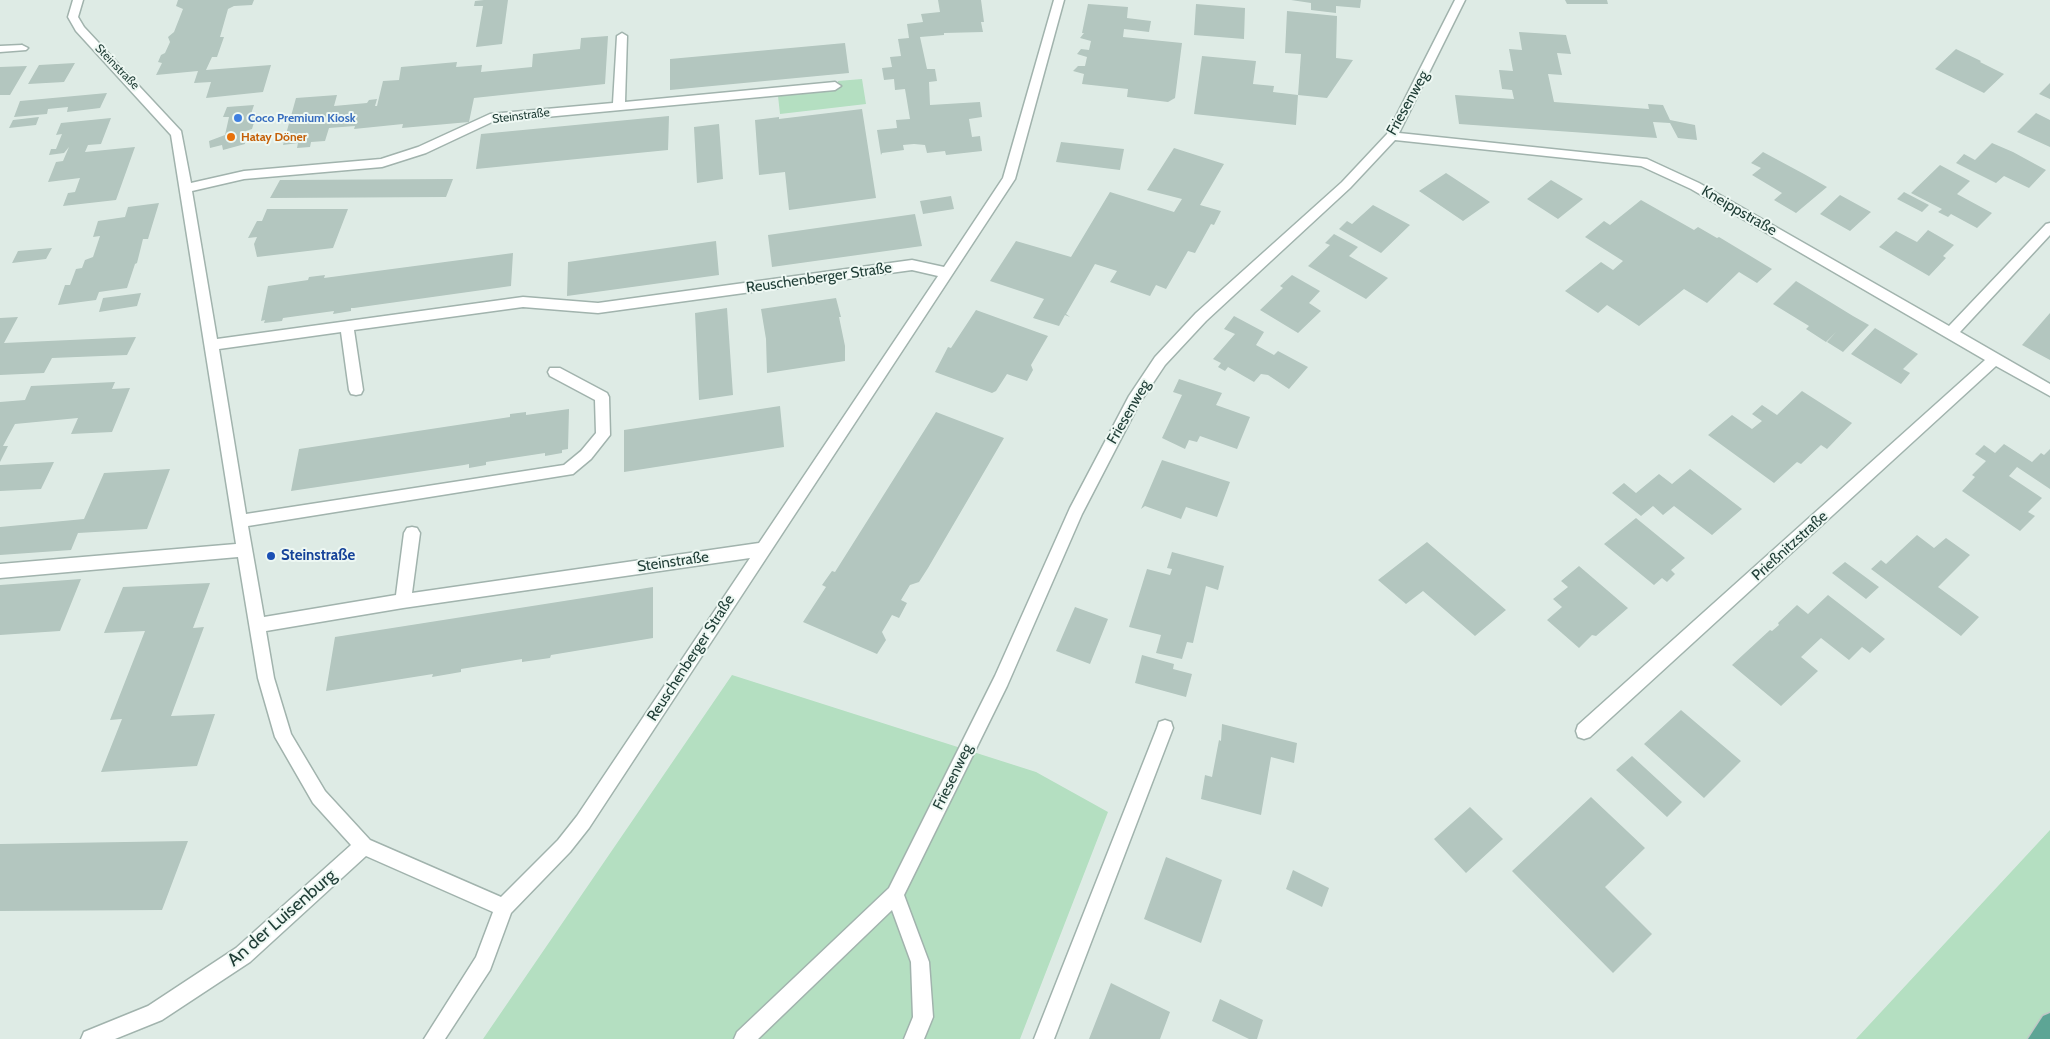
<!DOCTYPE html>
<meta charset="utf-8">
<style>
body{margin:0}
canvas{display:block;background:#deebe5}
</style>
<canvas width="2050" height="1039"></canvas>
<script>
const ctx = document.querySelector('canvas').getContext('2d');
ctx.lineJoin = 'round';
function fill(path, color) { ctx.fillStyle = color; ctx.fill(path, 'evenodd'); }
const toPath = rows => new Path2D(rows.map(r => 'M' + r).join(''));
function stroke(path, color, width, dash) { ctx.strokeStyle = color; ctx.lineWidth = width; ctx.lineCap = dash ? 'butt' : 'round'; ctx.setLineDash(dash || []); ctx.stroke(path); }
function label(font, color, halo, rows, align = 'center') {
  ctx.font = font + ' Cabin,sans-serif'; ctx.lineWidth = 4; ctx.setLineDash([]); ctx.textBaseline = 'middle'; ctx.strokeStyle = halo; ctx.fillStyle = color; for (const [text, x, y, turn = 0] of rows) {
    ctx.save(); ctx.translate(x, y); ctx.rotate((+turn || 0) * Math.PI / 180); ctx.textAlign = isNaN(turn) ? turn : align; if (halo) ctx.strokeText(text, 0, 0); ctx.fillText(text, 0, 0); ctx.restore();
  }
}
fill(toPath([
 [862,79,866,104,780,114,778,96,839,89,838,81],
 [732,675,1036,772,1108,812,1020,1039,483,1039],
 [2050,830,2050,1039,1856,1039]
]), '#b4dfc1');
fill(toPath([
 [178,0,254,0,252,5,234,6,228,9,220,37,224,37,217,57,212,57,206,70,271,65,263,92,206,98,211,82,194,83,198,71,156,75,162,63,158,62,161,55,165,53,170,42,168,37,174,32,183,9,176,6],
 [484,0,508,0,502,44,476,47,483,6,474,6,475,1],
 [938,0,981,0,984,22,981,22,983,32,944,33,944,35,920,37,927,69,935,69,937,81,929,82,930,105,980,102,982,117,969,119,972,137,980,136,982,151,946,155,945,151,927,153,925,145,914,144,903,145,904,150,882,153,881,155,877,130,897,128,896,120,910,119,905,89,895,90,894,79,884,80,882,68,892,67,890,57,901,56,898,39,909,38,907,24,923,22,921,14,940,12],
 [1291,0,1361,0,1360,8,1336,6,1336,13,1311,10,1311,3],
 [1565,0,1607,0,1608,4,1567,4],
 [1088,4,1128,7,1127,18,1151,21,1149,32,1124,29,1123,37,1182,43,1175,98,1168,102,1127,97,1128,89,1082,84,1084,74,1073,71,1078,66,1085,66,1087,57,1077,54,1081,49,1089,50,1091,41,1080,38,1084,33,1082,33],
 [1196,4,1245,8,1244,39,1194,35],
 [1287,11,1337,16,1336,58,1353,60,1327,98,1298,95,1296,125,1194,114,1202,56,1256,61,1253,84,1274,86,1273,92,1298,95,1301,54,1285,53],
 [1519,32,1566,35,1571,54,1557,53,1562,75,1548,74,1554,102,1649,109,1648,104,1663,105,1670,120,1695,125,1697,140,1678,138,1670,123,1653,122,1657,138,1459,124,1455,95,1514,99,1512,90,1502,89,1499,70,1513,71,1509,49,1522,50],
 [608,36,605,84,474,98,469,122,402,128,403,124,354,129,355,126,329,128,325,141,311,142,310,147,297,148,298,143,283,145,296,98,337,95,334,106,367,103,369,100,377,99,375,106,377,106,383,81,399,80,401,67,457,62,456,67,482,65,481,72,532,67,533,54,580,49,581,38],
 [845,43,849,73,670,90,670,59],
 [1956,49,1981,61,1980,62,2004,74,1984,93,1935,69],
 [75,63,64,82,28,84,39,65],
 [27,66,10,95,0,95,0,67],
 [2050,83,2050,99,2039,94],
 [107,93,100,108,67,112,68,107,48,109,47,114,14,117,20,101],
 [254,105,251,114,257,113,252,129,243,132,245,144,223,150,222,145,210,148,209,141,225,135,229,117,223,117,227,107],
 [862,109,876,198,789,210,785,172,759,175,755,120,779,117,779,119],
 [2036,113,2050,120,2050,147,2017,132],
 [669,116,668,150,476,169,481,134],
 [39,117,36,125,9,128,13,120],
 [111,118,101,144,88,145,85,152,135,147,116,200,63,206,68,193,75,192,80,178,48,182,56,162,63,161,69,147,64,153,49,155,51,149,56,149,62,134,56,135,61,123],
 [719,124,723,179,697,183,694,127],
 [1061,142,1124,149,1120,170,1056,162],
 [1992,143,2013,152,2046,170,2029,188,2004,176,1996,183,1956,163,1964,154,1975,160],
 [1174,148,1224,164,1200,205,1221,211,1214,225,1211,224,1195,253,1188,251,1166,289,1156,285,1150,296,1110,282,1117,271,1095,264,1066,314,1070,317,1065,315,1059,326,1033,318,1044,299,990,281,1016,241,1071,257,1110,192,1174,212,1182,199,1147,190],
 [1763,152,1804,174,1827,187,1796,213,1774,200,1782,193,1752,175,1761,168,1751,163],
 [1940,165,1970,181,1957,194,1992,213,1977,228,1951,214,1948,217,1938,212,1942,209,1911,193],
 [1446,173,1475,192,1490,202,1463,221,1419,191],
 [453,179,446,197,270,198,280,180],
 [1551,180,1583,199,1558,219,1527,199],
 [1904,192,1929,205,1922,212,1897,199],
 [1840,195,1871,212,1850,231,1820,214],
 [951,196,954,209,923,214,920,201],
 [1641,200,1694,230,1698,227,1717,238,1719,237,1772,269,1757,283,1739,272,1707,303,1684,289,1639,326,1607,305,1598,313,1565,291,1601,262,1613,270,1623,261,1585,237,1604,221,1610,225],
 [159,203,148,239,143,239,137,263,135,264,127,288,99,292,96,300,58,305,65,285,70,285,76,269,82,268,85,260,93,257,100,236,93,237,98,221,125,217,128,207],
 [1373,205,1410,225,1381,253,1339,229,1347,221,1352,224],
 [267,209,348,209,333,248,257,257,254,244,257,237,248,238,257,221,262,221],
 [915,214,922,246,772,267,768,235],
 [1928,230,1954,245,1943,256,1946,258,1929,276,1879,247,1896,231,1917,242],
 [1334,234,1358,247,1349,256,1388,278,1366,299,1308,266,1330,245,1325,243],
 [716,241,719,275,567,296,568,262],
 [52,248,46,259,12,263,18,251],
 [513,253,511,286,354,308,351,308,351,311,333,314,334,311,283,318,282,321,264,323,265,320,261,321,268,286,308,280,309,277,325,275,324,278],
 [1292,275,1320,291,1309,303,1321,311,1298,333,1260,310,1283,288,1280,286],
 [1796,281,1853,316,1869,325,1843,352,1827,342,1836,332,1826,342,1806,329,1809,326,1773,304],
 [141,293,137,306,99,312,103,298],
 [836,298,841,317,839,317,845,346,845,361,767,373,766,339,761,309],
 [727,308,733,395,699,400,695,313],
 [976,310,1048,336,1031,365,1033,370,1027,381,1007,374,996,391,992,393,935,372,948,347,951,348],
 [2050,313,2050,360,2022,345],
 [1234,316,1264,332,1256,345,1274,355,1278,351,1308,367,1289,389,1268,375,1261,374,1254,382,1228,367,1225,371,1218,367,1221,363,1213,359,1235,334,1224,329],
 [18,317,4,343,136,337,127,355,52,358,44,373,0,375,0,318],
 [1875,328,1918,354,1903,369,1910,373,1901,384,1851,354],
 [1179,379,1222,393,1216,405,1250,417,1237,449,1200,436,1197,442,1189,440,1185,449,1162,438,1182,395,1173,392],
 [115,382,112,389,130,388,112,432,71,434,78,418,15,424,3,446,8,446,0,462,0,402,25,400,31,386],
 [1802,391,1852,423,1827,449,1821,445,1801,464,1797,462,1774,483,1708,435,1732,415,1752,429,1762,421,1752,414,1762,405,1777,415],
 [780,406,784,447,624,472,624,430],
 [569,409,568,449,562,450,562,453,545,456,545,453,486,462,486,465,469,468,469,464,464,465,291,491,299,449,510,417,510,414,526,412,526,415],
 [936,412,1004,438,928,568,919,582,910,585,901,600,907,603,899,618,892,615,882,632,886,640,877,654,803,622,826,587,822,585,832,571,835,572],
 [2004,444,2032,462,2041,453,2044,455,2050,449,2050,489,2017,467,2009,476,2042,498,2028,512,2035,516,2020,531,1962,491,1975,477,1972,475,1986,461,1975,454,1984,445,1995,453],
 [1162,460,1230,482,1217,517,1186,507,1181,519,1145,506,1141,509],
 [54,462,41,489,0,491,0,465],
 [170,469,147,529,78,533,71,550,0,555,0,527,84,519,104,473],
 [1690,469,1742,509,1712,535,1674,506,1663,515,1653,506,1641,516,1612,493,1624,483,1636,493,1659,474,1672,484],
 [1636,518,1685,558,1671,570,1675,574,1667,582,1662,578,1654,585,1604,544],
 [1917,535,1934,548,1946,538,1970,555,1938,587,1979,617,1961,636,1871,569,1881,560,1886,564],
 [1427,542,1506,610,1475,636,1423,591,1406,604,1378,580],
 [1172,552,1224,566,1218,590,1206,586,1193,643,1187,642,1182,659,1156,653,1161,635,1129,627,1147,569,1170,575,1172,569,1167,568],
 [1845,562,1879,587,1866,599,1832,573],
 [1579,566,1628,608,1596,636,1592,635,1579,648,1547,620,1562,607,1553,599,1568,587,1561,581],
 [81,579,60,631,0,635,0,585],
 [210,583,193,628,204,627,171,716,215,714,197,766,101,772,122,719,110,720,145,631,104,633,123,587],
 [653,587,653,638,551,655,550,658,522,662,522,659,461,669,461,672,432,677,433,674,326,691,335,637],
 [1828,595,1885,639,1870,653,1862,647,1849,660,1821,638,1801,657,1818,671,1781,706,1732,665,1770,630,1772,631,1779,625,1778,623,1797,605,1808,614],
 [1075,607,1108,619,1090,664,1056,651],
 [1142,655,1174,664,1173,669,1192,674,1186,697,1135,683],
 [1681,710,1741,761,1704,798,1644,744],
 [1222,724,1297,743,1294,763,1271,757,1261,815,1201,799,1205,775,1212,777,1219,740,1221,741],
 [1632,756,1682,802,1667,817,1616,770],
 [1591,797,1645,848,1605,887,1652,934,1613,973,1512,871],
 [1470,807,1503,839,1466,873,1434,839],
 [188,841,162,910,0,911,0,844],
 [1166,857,1222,880,1201,943,1144,919],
 [1293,870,1329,888,1322,907,1286,889],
 [1111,983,1170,1012,1160,1039,1089,1039],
 [1220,999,1263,1020,1257,1039,1249,1039,1212,1021]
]), '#b3c6bf');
const minor = toPath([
 [73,0,83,0,78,17,84,27,181,131,191,183,244,171,381,159,418,147,490,114,613,103,617,36,622,33,627,36,625,102,835,82,841,86,835,90,492,122,426,153,382,167,244,179,192,191,217,339,523,297,598,303,912,260,944,267,1003,178,1054,0,1064,0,1015,179,589,828,570,852,511,913,490,970,445,1039,424,1039,476,957,493,912,366,856,250,962,162,1020,115,1039,81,1039,84,1032,148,1006,236,948,351,845,313,803,275,737,258,678,238,557,0,578,0,564,236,544,171,135,76,31,68,17,73,0],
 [912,270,938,276,759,543,412,593,420,533,417,528,412,527,407,528,404,533,396,595,264,617,248,526,573,474,591,459,610,435,609,397,607,393,560,368,550,368,548,372,550,376,595,400,596,433,581,451,564,465,246,514,219,349,341,332,349,390,351,394,356,395,361,394,363,390,354,330,523,307,598,313,912,270],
 [750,558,577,816,558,840,501,897,370,840,325,791,291,734,274,678,266,631,403,608,750,558],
 [1455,0,1465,0,1399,133,1647,159,1699,183,1949,326,2046,224,2050,223,2050,235,1960,332,2050,384,2050,396,1996,366,1590,737,1584,739,1578,737,1576,731,1578,725,1985,360,1691,189,1641,166,1395,140,1350,188,1206,321,1165,365,1139,404,1082,514,1007,686,904,895,929,962,933,1017,924,1039,904,1039,913,1017,911,962,892,910,758,1039,734,1039,737,1032,889,888,995,676,1070,508,1129,396,1155,357,1196,313,1342,182,1387,134,1455,0],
 [22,45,28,48,26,50,0,52,0,46,22,45],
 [1165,720,1171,722,1173,728,1054,1039,1034,1039,1157,728,1159,722,1165,720]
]);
const major = toPath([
 [2050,1013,2050,1039,2028,1039,2043,1016,2050,1013]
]);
stroke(minor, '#a1b3ad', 3);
stroke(major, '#c0c8c6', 3);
fill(minor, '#fff');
fill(major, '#5da595');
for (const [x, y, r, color] of [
 [238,118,5,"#3f7fe0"],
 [231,137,5,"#e8710a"],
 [271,556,5,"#1a4fb4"]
]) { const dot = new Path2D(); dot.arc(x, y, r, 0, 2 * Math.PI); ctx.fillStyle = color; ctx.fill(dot); stroke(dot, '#eef8f3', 2); }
label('12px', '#1e3c35', '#eef8f3', [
 ["Steinstraße",117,67,46],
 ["Steinstraße",521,116,-7]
]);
label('bold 12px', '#366cbe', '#eef8f3', [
 ["Coco Premium Kiosk",248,118]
], 'left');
label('bold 12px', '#c56008', '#eef8f3', [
 ["Hatay Döner",241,137]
], 'left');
label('15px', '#1e3c35', '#eef8f3', [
 ["Friesenweg",1408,103,-61],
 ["Kneippstraße",1739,211,30],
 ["Reuschenberger Straße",819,278,-8],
 ["Friesenweg",1129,412,-60],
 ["Prießnitzstraße",1790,546,-42],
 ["Steinstraße",673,562,-8],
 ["Reuschenberger Straße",691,658,-57],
 ["Friesenweg",953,777,-64]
]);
label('bold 15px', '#164399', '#eef8f3', [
 ["Steinstraße",281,556]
], 'left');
label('18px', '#1e3c35', '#eef8f3', [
 ["An der Luisenburg",282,918,-41]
]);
</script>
